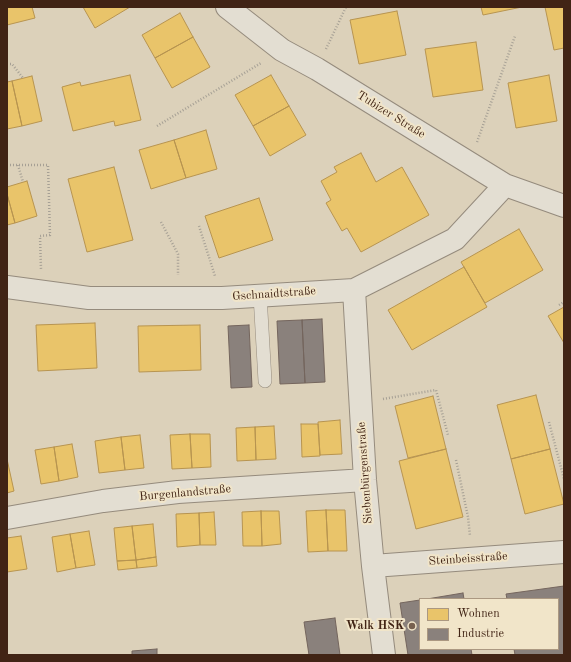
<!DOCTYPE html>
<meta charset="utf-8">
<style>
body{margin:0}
#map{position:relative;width:571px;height:662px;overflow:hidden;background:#dcd1ba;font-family:"Old Standard TT",serif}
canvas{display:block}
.frame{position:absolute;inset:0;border:8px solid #412415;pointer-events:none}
.legend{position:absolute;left:419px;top:598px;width:140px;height:52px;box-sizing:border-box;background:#f1e5c9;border:1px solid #ab9881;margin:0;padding:5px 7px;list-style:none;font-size:12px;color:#412415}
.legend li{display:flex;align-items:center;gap:8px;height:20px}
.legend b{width:20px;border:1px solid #ab9881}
</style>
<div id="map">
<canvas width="571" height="662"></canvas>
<div class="frame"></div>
<ul class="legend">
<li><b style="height:11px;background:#e9c46a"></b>Wohnen</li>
<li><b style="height:11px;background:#8a817c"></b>Industrie</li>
</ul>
</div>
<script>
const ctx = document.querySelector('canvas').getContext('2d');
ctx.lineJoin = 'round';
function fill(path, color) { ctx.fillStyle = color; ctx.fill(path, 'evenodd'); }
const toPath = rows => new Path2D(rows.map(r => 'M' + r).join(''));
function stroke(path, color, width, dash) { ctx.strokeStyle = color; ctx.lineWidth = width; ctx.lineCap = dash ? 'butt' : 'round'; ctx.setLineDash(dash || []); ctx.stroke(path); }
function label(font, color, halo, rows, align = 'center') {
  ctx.font = font + ' "Old Standard TT",serif'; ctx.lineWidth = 4; ctx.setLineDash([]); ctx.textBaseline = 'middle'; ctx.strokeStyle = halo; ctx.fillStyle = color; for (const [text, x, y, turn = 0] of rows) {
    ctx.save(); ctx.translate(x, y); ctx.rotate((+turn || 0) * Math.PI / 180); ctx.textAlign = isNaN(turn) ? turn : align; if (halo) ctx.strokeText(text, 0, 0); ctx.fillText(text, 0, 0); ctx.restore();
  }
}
const homes = toPath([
 [7,7,32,7,35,18,7,25,7,7],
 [83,7,130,7,95,28,83,7],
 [481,7,522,7,483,15,481,7],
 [545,7,564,7,564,48,554,50,545,7],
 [397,11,406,55,359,64,350,20,397,11],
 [180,13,193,37,155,58,142,35,180,13],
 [193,37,210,67,172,88,155,58,193,37],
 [476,42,483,90,433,97,425,49,476,42],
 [130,75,141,120,115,126,114,121,73,131,62,87,80,82,81,86,130,75],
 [271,75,289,106,253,126,235,95,271,75],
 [549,75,557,121,516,128,508,83,549,75],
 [32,76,42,121,22,126,12,81,32,76],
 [12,81,22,126,7,129,7,82,12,81],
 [289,106,306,135,270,156,253,126,289,106],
 [206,130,217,169,186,178,174,140,206,130],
 [174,140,186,178,151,189,139,150,174,140],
 [361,153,376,182,402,167,429,215,361,252,347,228,342,231,326,203,331,200,321,181,337,172,334,167,361,153],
 [114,167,133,240,87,252,68,179,114,167],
 [27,181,37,216,15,223,7,194,7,187,27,181],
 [7,194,15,223,7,225,7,194],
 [259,198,273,240,219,258,205,216,259,198],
 [519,229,543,270,485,303,461,262,519,229],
 [464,267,487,307,412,350,388,310,464,267],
 [564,307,564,343,548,316,564,307],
 [95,323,97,368,38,371,36,325,95,323],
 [200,325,201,370,139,372,138,326,200,325],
 [536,395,550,449,511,459,497,405,536,395],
 [433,396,446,449,408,458,395,406,433,396],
 [340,420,342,454,320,455,318,422,340,420],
 [301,424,318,424,320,456,302,457,301,424],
 [274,426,276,459,256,460,255,427,274,426],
 [255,427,256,460,237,461,236,428,255,427],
 [190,434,210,434,211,467,192,468,190,434],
 [190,434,192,468,172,469,170,435,190,434],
 [140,435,144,468,125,470,121,437,140,435],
 [121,437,125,470,99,473,95,441,121,437],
 [72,444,78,477,59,481,54,447,72,444],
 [54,447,59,481,41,484,35,450,54,447],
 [446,449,463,517,416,529,399,461,446,449],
 [550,449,564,504,525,514,511,459,550,449],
 [7,459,14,491,7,493,7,459],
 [326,510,345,510,347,551,328,551,326,510],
 [326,510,328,551,308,552,306,511,326,510],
 [261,511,279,511,281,544,262,546,261,511],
 [261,511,262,546,243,546,242,512,261,511],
 [214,512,216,545,200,545,199,513,214,512],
 [199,513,200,545,177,547,176,514,199,513],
 [153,524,156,557,136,560,132,526,153,524],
 [132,526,136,560,117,561,114,528,132,526],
 [89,531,95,565,76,568,70,534,89,531],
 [70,534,76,568,57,572,52,537,70,534],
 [21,536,27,569,7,572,7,538,21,536],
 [156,557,157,566,137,568,136,560,156,557],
 [136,560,137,568,118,570,117,561,136,560]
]);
fill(homes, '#e9c46a');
stroke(homes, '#b79450', 1);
const industry = toPath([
 [322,319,325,382,305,383,302,320,322,319],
 [302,320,305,383,280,384,277,321,302,320],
 [249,325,252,387,231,388,228,326,249,325],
 [564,586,564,655,515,655,514,649,558,649,558,599,507,599,506,594,564,586],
 [463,593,464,599,427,599,463,593],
 [420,600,420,649,471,649,472,655,408,655,400,603,420,600],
 [335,618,340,655,309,655,304,622,335,618],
 [157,649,157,655,132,655,132,651,157,649]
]);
fill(industry, '#8a817c');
stroke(industry, '#74655d', 1);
const lane = toPath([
 [260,295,265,381]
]);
const street = toPath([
 [227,7,282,50,317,69,505,185,564,206],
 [7,287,89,298,222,298,354,290,455,239,505,185],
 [354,290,365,480,373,566,384,655],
 [7,518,103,501,178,492,365,480],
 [373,566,564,552]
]);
stroke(lane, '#958b7d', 14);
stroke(street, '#958b7d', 24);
stroke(toPath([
 [326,49,346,7],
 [7,64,12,64,23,78],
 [157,126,261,63],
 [477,142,515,36],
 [7,165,48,165,50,235,40,236,41,269],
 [18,165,23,182],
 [161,222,178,254,178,275],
 [199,226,215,276],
 [559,305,564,302],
 [383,399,436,390,448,435],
 [549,422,564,479],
 [456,460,468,517,470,536]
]), '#a6a095', 2.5, [1, 2]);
stroke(lane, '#e3ded2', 13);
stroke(street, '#e3ded2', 22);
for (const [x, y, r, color] of [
 [412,626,4,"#77614f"]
]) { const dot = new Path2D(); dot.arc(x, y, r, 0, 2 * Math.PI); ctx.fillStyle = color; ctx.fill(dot); stroke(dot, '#f1e5c9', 1.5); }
label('12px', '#412415', '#f1e5c9', [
 ["Tubizer Straße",391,115,32],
 ["Gschnaidtstraße",274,294,-4],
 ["Siebenbürgenstraße",365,473,-94],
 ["Burgenlandstraße",185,493,-5],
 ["Steinbeisstraße",468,559,-4]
]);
label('bold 12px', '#412415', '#f1e5c9', [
 ["Walk HSK",404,626]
], 'right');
</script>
